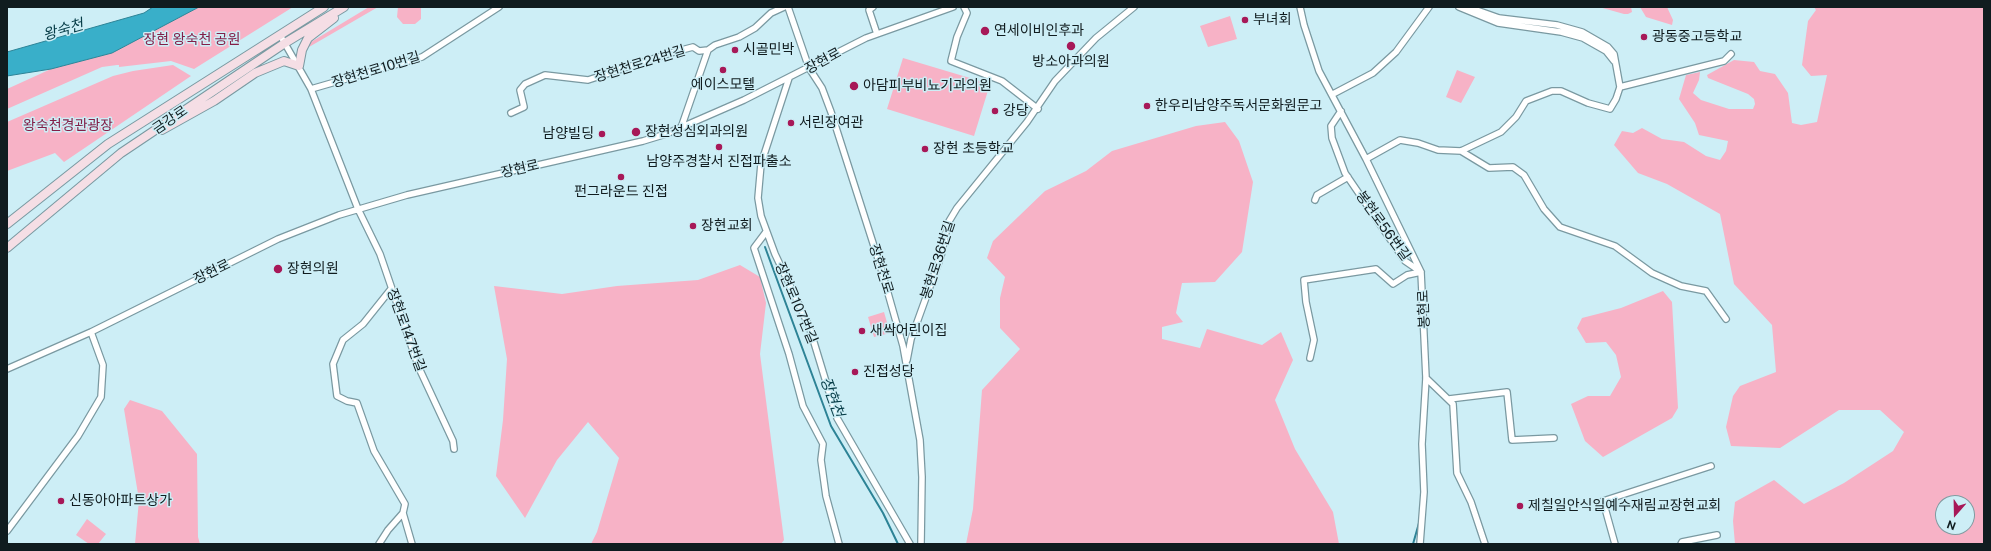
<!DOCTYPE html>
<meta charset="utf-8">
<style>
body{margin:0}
#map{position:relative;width:1991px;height:551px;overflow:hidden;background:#cdeef6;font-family:"Public Sans",sans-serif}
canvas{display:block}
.frame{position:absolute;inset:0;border:8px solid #101c1f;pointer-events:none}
.north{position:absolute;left:1935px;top:495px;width:40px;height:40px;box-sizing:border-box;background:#cdeef6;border:1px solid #819aa0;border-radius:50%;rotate:200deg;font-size:11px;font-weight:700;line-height:16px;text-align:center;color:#101c1f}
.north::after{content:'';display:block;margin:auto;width:14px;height:18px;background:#a71858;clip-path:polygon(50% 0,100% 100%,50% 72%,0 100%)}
</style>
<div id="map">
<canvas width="1991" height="551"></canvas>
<div class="frame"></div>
<div class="north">N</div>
</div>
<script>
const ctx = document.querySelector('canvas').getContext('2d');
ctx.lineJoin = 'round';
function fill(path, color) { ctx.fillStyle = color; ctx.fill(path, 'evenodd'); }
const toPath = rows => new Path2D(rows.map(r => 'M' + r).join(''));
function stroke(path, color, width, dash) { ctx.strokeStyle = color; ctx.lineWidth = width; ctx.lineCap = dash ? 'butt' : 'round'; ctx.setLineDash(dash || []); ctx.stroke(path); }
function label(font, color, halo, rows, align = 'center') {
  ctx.font = font + ' "Public Sans","Noto Sans KR",sans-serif'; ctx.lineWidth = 3; ctx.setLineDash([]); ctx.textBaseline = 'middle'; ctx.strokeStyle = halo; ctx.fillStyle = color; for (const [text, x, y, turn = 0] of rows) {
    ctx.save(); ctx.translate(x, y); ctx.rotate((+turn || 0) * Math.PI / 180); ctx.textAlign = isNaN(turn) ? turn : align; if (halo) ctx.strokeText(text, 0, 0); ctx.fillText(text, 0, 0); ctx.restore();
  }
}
fill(toPath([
 [199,7,293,7,194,69,171,61,119,67,119,65,117,65,102,67,7,109,7,89,51,69,112,53],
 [369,7,378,7,309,47,311,42],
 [398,7,421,7,421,19,415,24,403,24,397,17],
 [1599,7,1631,7,1632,12,1628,14,1624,14],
 [1640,7,1667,7,1673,20,1672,25,1646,17],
 [1814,7,1984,7,1984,544,1735,544,1733,521,1735,502,1774,480,1804,504,1844,483,1893,451,1904,432,1880,410,1839,410,1780,448,1731,446,1726,427,1733,396,1740,386,1776,372,1772,325,1734,284,1720,214,1667,184,1638,173,1614,145,1622,131,1633,133,1642,128,1662,139,1684,142,1706,156,1720,160,1726,151,1728,141,1699,135,1695,123,1679,99,1686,75,1700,72,1699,80,1693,93,1701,100,1729,109,1753,109,1755,104,1754,99,1748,94,1708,78,1707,75,1734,60,1754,62,1760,71,1775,74,1788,93,1792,123,1801,125,1817,122,1827,75,1811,76,1802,65,1808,21,1816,10],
 [1943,503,1967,503,1967,527,1943,527],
 [1230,16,1237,39,1208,47,1200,26],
 [903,58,990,84,974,136,887,109],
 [173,65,191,76,64,162,55,153,7,171,7,122,113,76,133,71],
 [1457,70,1475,77,1461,103,1446,97],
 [1225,122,1239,141,1253,182,1242,252,1215,282,1182,283,1176,313,1183,322,1162,327,1162,339,1200,348,1207,329,1262,345,1281,332,1293,360,1275,400,1295,449,1333,512,1339,544,966,544,973,509,982,390,1020,349,1000,328,1000,298,1005,277,987,258,993,241,1045,191,1086,171,1112,151,1196,126],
 [740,265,760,277,766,303,760,354,784,540,781,544,591,544,597,532,619,458,588,422,557,460,525,518,496,476,503,420,507,359,494,286,562,294,617,286,698,280],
 [1663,291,1672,302,1678,408,1672,418,1603,457,1585,441,1571,404,1588,396,1610,396,1621,377,1616,355,1606,342,1586,343,1577,328,1582,318,1621,308],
 [884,312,890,333,874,337,868,317],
 [130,400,162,411,197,454,198,537,200,544,135,544,139,500,124,409],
 [87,519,106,534,98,544,89,544,76,535]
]), '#f7b2c6');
const water = toPath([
 [153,7,199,7,112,53,51,69,7,76,7,52,144,13,153,7]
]);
fill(water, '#39afc9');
stroke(water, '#2d8396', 1);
stroke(toPath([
 [765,247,831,426,883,513,898,544],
 [1413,544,1419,523]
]), '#2d8396', 2);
const street = toPath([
 [788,7,809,68,822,88,831,112,880,265,903,346,920,440,922,477,921,544],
 [873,7,869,10,877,34],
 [964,7,967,13,957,37,951,61,1002,81,1038,109],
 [1300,7,1304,25,1319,71,1366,159,1421,272,1426,378,1422,444,1424,492,1420,544],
 [1459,7,1498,23,1561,32,1583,38,1606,51,1614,61],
 [280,35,311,89,358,209,380,254,419,368,453,441,454,449],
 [789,78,761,164,758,198,761,216,775,254,809,326,837,418,910,544],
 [1620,87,1724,61,1731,54],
 [311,89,422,57,499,7],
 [1333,94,1373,73,1396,52,1429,7],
 [1341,111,1331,126,1332,138,1345,173,1405,261,1421,272],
 [511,113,524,107,520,90,525,84,545,75,588,80,674,52,693,47,699,51,708,50,715,45,739,37,755,28,771,13,784,7],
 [681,128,708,50],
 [1461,151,1489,168,1513,167,1524,175,1544,209,1560,227,1615,246,1652,273,1681,286,1706,291,1726,319],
 [1366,159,1400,140,1418,143,1438,150,1461,151,1501,132,1516,117,1526,101,1552,91,1561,91,1588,103,1610,109,1616,99,1620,87,1614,54,1608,47,1582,32,1557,25,1499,18,1468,7],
 [1315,200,1317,195,1348,177],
 [766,232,754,248,789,354,803,406,823,444,821,460,826,496,839,544],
 [1310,358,1314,340,1306,302,1304,280,1376,269,1393,284,1407,275,1421,272],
 [907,360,911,339,941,256,948,223,957,208,1027,122,1055,81,1096,38,1134,7],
 [7,369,91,332,278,239,339,215,407,195,643,141,666,134,744,100,866,38,953,7],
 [1426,378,1453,404,1457,473,1471,502,1485,544],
 [1449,399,1507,392,1512,440,1554,438],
 [403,513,412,544],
 [7,531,78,436,101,397,103,365,91,332],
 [379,544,388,530,403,513,405,504,374,451,357,403,347,401,337,396,333,364,343,340,363,324,391,289],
 [1615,544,1603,501,1711,466],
 [1681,544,1682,542,1717,535]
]);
const secondary = toPath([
 [162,130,214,101,255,73,284,61,299,66,302,50,308,38,334,18],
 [7,224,108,144,324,7],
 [7,248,121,153,285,43,344,7]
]);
stroke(street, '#7a99a1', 8);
stroke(secondary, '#7a99a1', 10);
stroke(street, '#fff', 5.5);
stroke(secondary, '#f5dee5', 8);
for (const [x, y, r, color] of [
 [1245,20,4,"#a71858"],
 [985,31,5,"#a71858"],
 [1644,37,4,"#a71858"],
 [1071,46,5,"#a71858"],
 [735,50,4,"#a71858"],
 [723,70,4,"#a71858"],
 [854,86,5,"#a71858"],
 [1147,106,4,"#a71858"],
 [995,111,4,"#a71858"],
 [791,123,4,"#a71858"],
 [636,132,5,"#a71858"],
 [602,134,4,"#a71858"],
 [719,147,4,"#a71858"],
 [925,149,4,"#a71858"],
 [621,177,4,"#a71858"],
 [693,226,4,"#a71858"],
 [278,269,5,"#a71858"],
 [862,331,4,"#a71858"],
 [855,372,4,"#a71858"],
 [61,501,4,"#a71858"],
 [1520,506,4,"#a71858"]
]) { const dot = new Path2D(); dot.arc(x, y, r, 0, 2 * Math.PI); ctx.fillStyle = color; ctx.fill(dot); stroke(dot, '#cdeef6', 1.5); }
label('14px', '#101c1f', '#cdeef6', [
 ["부녀회",1253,20],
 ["연세이비인후과",994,31],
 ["광동중고등학교",1652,37],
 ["시골민박",743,50],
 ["방소아과의원",1071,62,"center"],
 ["에이스모텔",723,85,"center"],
 ["아담피부비뇨기과의원",863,86],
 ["한우리남양주독서문화원문고",1155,106],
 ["강당",1003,111],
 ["서린장여관",799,123],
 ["장현성심외과의원",645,132],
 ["남양빌딩",594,134,"right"],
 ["장현 초등학교",933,149],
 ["남양주경찰서 진접파출소",719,162,"center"],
 ["펀그라운드 진접",621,192,"center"],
 ["장현교회",701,226],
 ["장현의원",287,269],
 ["새싹어린이집",870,331],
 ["진접성당",863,372],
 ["신동아아파트상가",69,501],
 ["제칠일안식일예수재림교장현교회",1528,506]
], 'left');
label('14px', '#831f48', '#cdeef6', [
 ["장현 왕숙천 공원",192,40],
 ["왕숙천경관광장",68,126]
]);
label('14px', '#101c1f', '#cdeef6', [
 ["장현로",823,61,-28],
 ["장현천로24번길",640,64,-17],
 ["장현천로10번길",376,70,-17],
 ["금강로",170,120,-34],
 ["장현로",520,169,-13],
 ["봉현로56번길",1383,226,54],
 ["봉현로36번길",938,260,-72],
 ["장현천로",881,269,73],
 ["장현로",212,272,-26],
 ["장현로107번길",796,303,67],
 ["봉현로",1424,309,-92],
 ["장현로147번길",406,330,70]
]);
label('italic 15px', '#063c47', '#cdeef6', [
 ["왕숙천",63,30,-16],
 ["장현천",832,397,70]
]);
</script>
